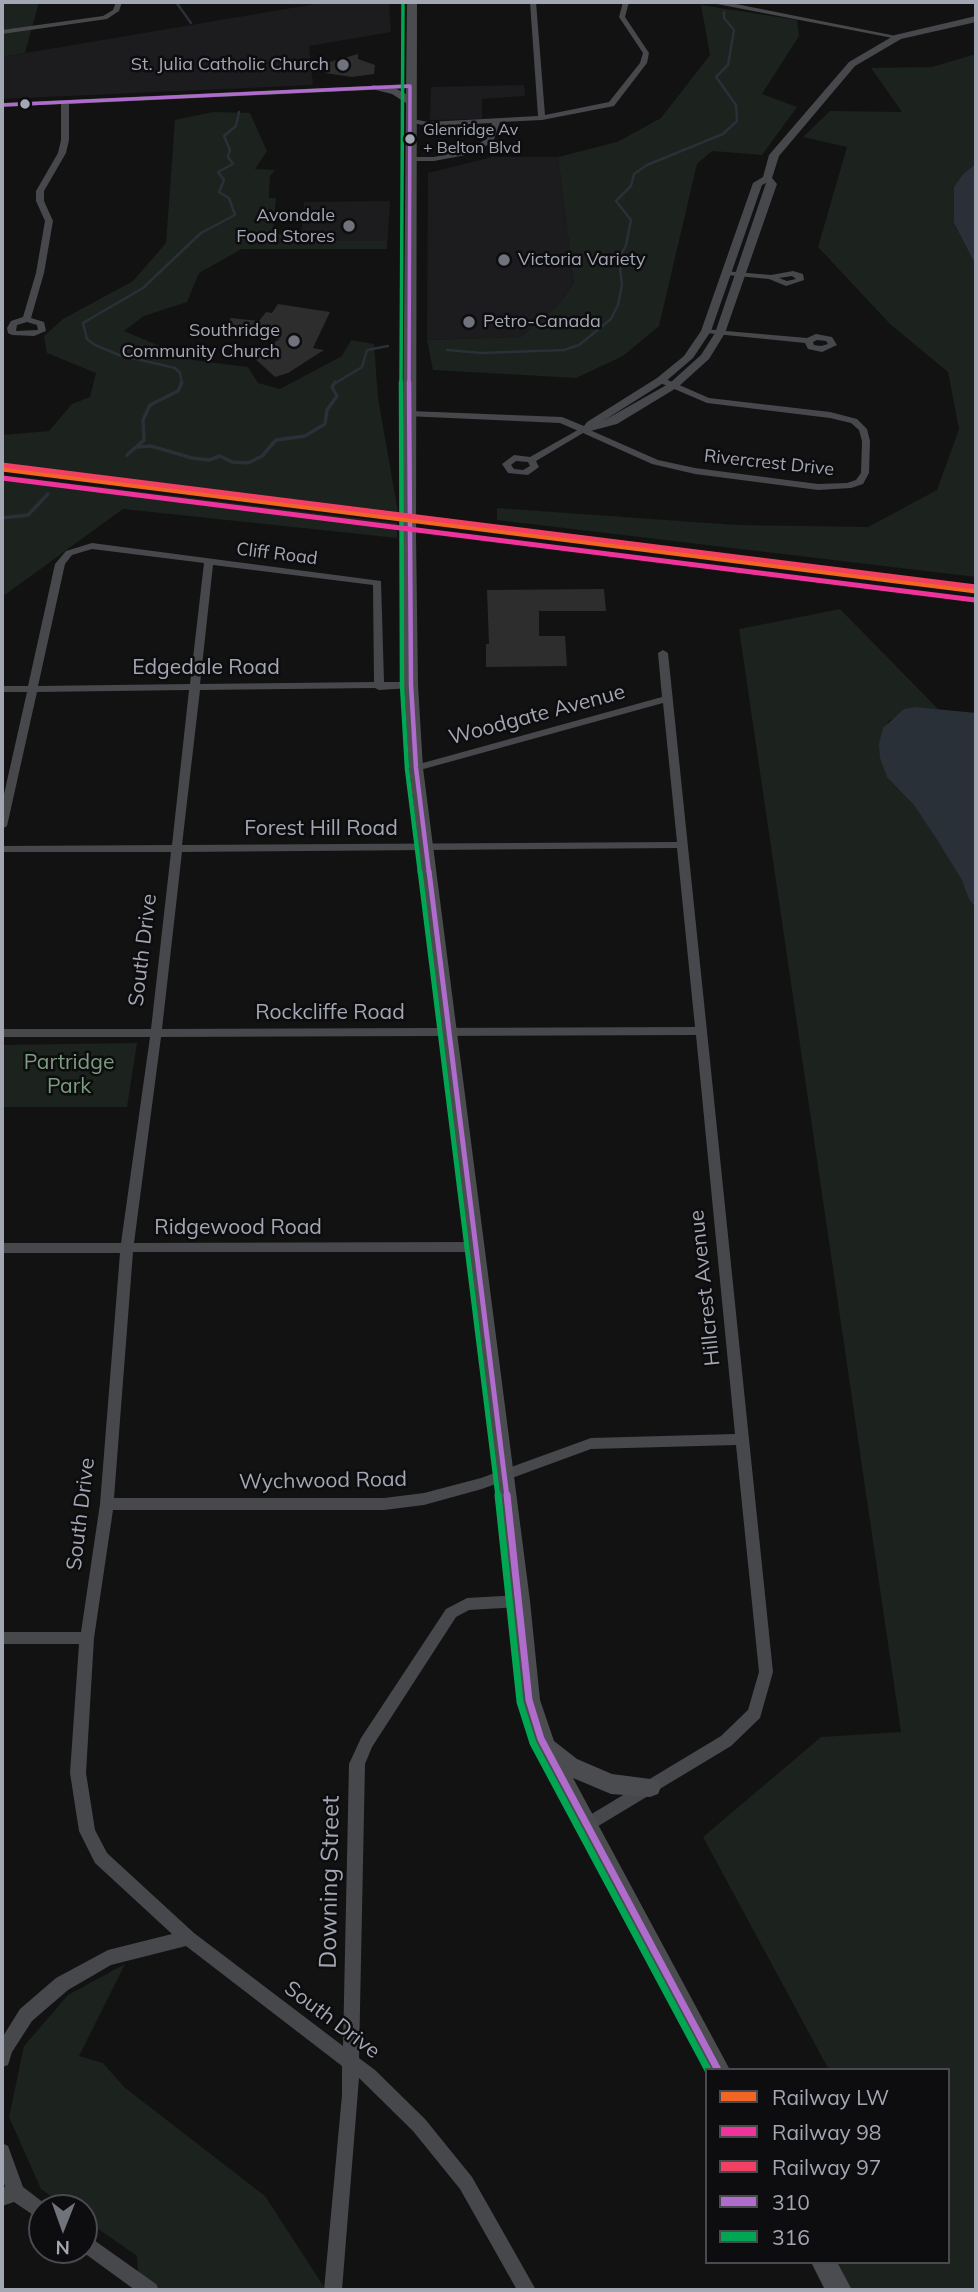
<!DOCTYPE html>
<style>
body{margin:0}
#map{position:relative;width:978px;height:2292px;overflow:hidden;background:#121212;font-family:Mulish,sans-serif}
canvas{display:block}
.frame{position:absolute;inset:0;border:4px solid #a3a7b3;pointer-events:none}
.legend{position:absolute;left:705px;top:2068px;width:245px;height:196px;box-sizing:border-box;background:#0d0c0e;border:2px solid #494a50;margin:0;padding:9px 12px;list-style:none;font-size:21px;color:#a3a7b3}
.legend li{display:flex;align-items:center;gap:14px;height:35px}
.legend b{width:35px;border:2px solid #494a50}
.north{position:absolute;left:28px;top:2194px;width:70px;height:70px;box-sizing:border-box;background:#0d0c0e;border:2px solid #494a50;border-radius:50%;rotate:181deg;font-size:19px;font-weight:700;line-height:28px;text-align:center;color:#a3a7b3}
.north::after{content:'';display:block;margin:auto;width:24px;height:32px;background:#70737b;clip-path:polygon(50% 0,100% 100%,50% 72%,0 100%)}
</style>
<div id="map">
<canvas width="978" height="2292"></canvas>
<div class="frame"></div>
<ul class="legend">
<li><b style="height:9px;background:#f26522"></b>Railway LW</li>
<li><b style="height:9px;background:#ef339a"></b>Railway 98</li>
<li><b style="height:9px;background:#f24062"></b>Railway 97</li>
<li><b style="height:9px;background:#b06ccc"></b>310</li>
<li><b style="height:9px;background:#00a651"></b>316</li>
</ul>
<div class="north">N</div>
</div>
<script>
const ctx = document.querySelector('canvas').getContext('2d');
ctx.lineJoin = 'round';
function fill(path, color) { ctx.fillStyle = color; ctx.fill(path, 'evenodd'); }
const toPath = rows => new Path2D(rows.map(r => 'M' + r).join(''));
function stroke(path, color, width, dash) { ctx.strokeStyle = color; ctx.lineWidth = width; ctx.lineCap = dash ? 'butt' : 'round'; ctx.setLineDash(dash || []); ctx.stroke(path); }
function label(font, color, halo, rows, align = 'center') {
  ctx.font = font + ' Mulish,sans-serif'; ctx.lineWidth = 5; ctx.setLineDash([]); ctx.textBaseline = 'middle'; ctx.strokeStyle = halo; ctx.fillStyle = color; for (const [text, x, y, turn = 0] of rows) {
    ctx.save(); ctx.translate(x, y); ctx.rotate((+turn || 0) * Math.PI / 180); ctx.textAlign = isNaN(turn) ? turn : align; if (halo) ctx.strokeText(text, 0, 0); ctx.fillText(text, 0, 0); ctx.restore();
  }
}
fill(toPath([
 [327,2,389,2,391,32,309,46,313,85,2,99,2,57],
 [524,85,525,96,482,99,482,119,430,120,431,87],
 [492,157,558,157,574,283,560,303,521,337,427,340,428,173],
 [390,201,387,249,300,248,304,202]
]), '#1c1c1e');
fill(toPath([
 [2,2,39,2,25,53,2,57],
 [701,5,797,20,799,36,762,94,797,107,762,155,712,151,697,164,659,326,623,356,576,378,433,370,427,340,521,337,560,303,574,283,558,157,617,142,661,118,710,55],
 [976,54,976,164,964,173,955,187,954,223,976,266,976,577,497,520,497,508,736,525,868,527,937,490,959,429,948,372,890,324,818,247,847,147,803,137,830,111,902,112,871,68,932,67],
 [213,112,250,113,267,151,255,169,275,170,270,176,269,190,269,198,276,198,273,234,304,234,304,241,387,241,387,249,242,249,199,273,187,302,144,316,124,331,193,360,248,367,258,383,280,389,342,356,351,340,374,344,378,398,398,512,2,463,2,435,49,431,72,404,90,397,96,373,47,353,44,336,63,319,133,281,166,243,175,120],
 [2,475,397,523,397,538,123,509,2,597],
 [840,609,940,711,912,711,888,721,887,730,976,902,976,2290,851,2290,831,2262,948,2262,948,2070,829,2070,703,1837,821,1737,901,1732,739,629],
 [137,1043,127,1107,2,1107,2,1045],
 [125,1964,79,2056,103,2063,124,2087,265,2196,326,2290,139,2290,137,2256,84,2219,84,2208,68,2208,41,2189,9,2117,24,2046,68,1995]
]), '#1c221d');
fill(toPath([
 [976,164,976,266,954,223,954,187,964,173],
 [915,707,976,713,976,908,969,899,962,880,936,838,914,805,887,777,880,758,879,744,883,728,904,709]
]), '#293037');
stroke(toPath([
 [176,2,191,23],
 [447,350,482,353,564,350,579,345,611,319,618,305,622,285,619,259,626,245,631,220,616,201,631,186,634,174,647,165,723,134,737,121,736,105,716,77,728,65,734,30,724,18,724,12],
 [182,384,180,373,175,368,119,355,95,345,87,339,83,323,143,288,201,233,235,215,229,198,219,192,224,180,218,172,233,164,228,157,230,150,224,136,236,126,239,112],
 [334,384,362,367,367,350,388,346]
]), '#293037', 2.5);
stroke(toPath([
 [137,447,151,446,192,458,209,460,220,456,232,462,248,463,262,456,276,440,305,436,325,424,327,410,337,396,332,387,335,382],
 [127,455,144,440,143,420,150,405,178,391,182,382],
 [2,518,28,515,48,494]
]), '#293037', 3.5);
fill(toPath([
 [358,54,358,59,375,65,374,74,352,77,325,73,326,63],
 [278,304,330,312,313,348,324,350,288,373,275,377,252,356,280,339,222,331,231,318,259,321,266,312,272,313],
 [604,589,606,611,539,611,539,636,565,636,567,666,486,667,486,644,489,644,487,590]
]), '#2d2d2e');
fill(toPath([
 [116,2,122,2,119,11,107,19,2,34,2,30,103,16,113,10,116,2],
 [530,2,536,2,545,115,609,102,640,63,643,53,619,17,623,2,629,2,625,17,649,53,647,63,614,106,542,120,500,122,493,142,471,154,434,161,408,161,408,157,434,157,466,150,487,139,492,123,428,126,408,122,408,118,428,122,538,116,530,2],
 [714,2,726,2,901,37,898,39,717,4,714,2],
 [410,84,413,84,413,88,69,104,69,140,66,153,44,191,44,201,53,221,44,273,31,318,44,322,46,331,34,336,12,335,8,333,7,328,11,321,23,317,36,273,45,221,36,201,36,191,58,153,61,140,61,104,2,107,2,103,410,84],
 [27,322,37,325,38,330,16,331,17,325,27,322],
 [724,271,771,275,793,271,803,274,804,280,786,286,769,279,727,275,723,273,724,271],
 [792,276,796,279,787,281,779,278,792,276],
 [703,329,807,338,816,334,832,337,837,345,822,352,808,349,805,343,706,333,702,331,703,329],
 [817,340,826,341,828,344,821,346,814,345,813,342,817,340],
 [661,377,709,398,830,412,857,419,867,429,870,441,869,473,863,484,851,488,818,490,695,474,652,464,583,433,536,461,539,467,528,475,508,473,502,464,514,455,530,457,583,427,658,460,695,468,818,484,847,483,856,480,861,473,862,441,859,430,851,423,830,418,707,403,658,382,657,380,661,377],
 [516,461,528,462,530,466,523,470,514,469,511,465,516,461],
 [92,543,381,581,384,682,411,682,416,685,411,688,379,690,375,688,200,690,182,845,677,842,663,703,420,770,412,770,411,768,412,766,662,697,658,653,663,650,668,653,773,1672,760,1718,731,1746,590,1831,585,1833,580,1831,577,1826,580,1821,721,1736,748,1710,759,1672,736,1445,591,1449,482,1489,424,1505,384,1510,113,1510,94,1638,86,1773,95,1830,107,1853,194,1933,343,2046,349,1764,361,1738,446,1609,467,1598,520,1595,525,1597,527,1601,525,1605,520,1607,469,1610,456,1617,372,1747,365,1764,359,2058,375,2070,425,2119,472,2177,536,2290,517,2290,460,2189,413,2131,359,2078,342,2290,324,2290,342,2095,342,2066,186,1946,111,1965,68,1990,32,2021,12,2052,8,2065,2,2067,2,2038,20,2009,56,1978,108,1950,172,1934,95,1863,79,1831,70,1773,79,1644,2,1644,2,1632,81,1632,100,1504,120,1253,2,1253,2,1243,121,1243,150,1037,2,1037,2,1029,151,1029,171,852,2,852,2,846,172,845,189,690,37,692,7,826,2,829,2,803,27,692,2,692,2,686,28,686,55,564,66,551,92,543],
 [92,549,204,563,190,684,38,686,65,564,72,555,92,549],
 [213,565,373,585,374,682,200,684,213,565],
 [677,848,695,1027,162,1029,182,852,677,848],
 [696,1035,735,1434,591,1438,481,1478,424,1493,384,1498,114,1498,133,1252,475,1252,480,1250,481,1247,480,1244,475,1242,134,1243,161,1037,696,1035],
 [2,2143,8,2146,23,2187,48,2206,49,2208,42,2208,42,2221,14,2202,2,2206,2,2188,5,2187,2,2176,2,2143],
 [84,2233,156,2284,159,2290,135,2290,80,2250,84,2250,84,2233]
]), '#47484b');
fill(toPath([
 [976,16,976,22,901,39,855,66,779,156,772,178,777,184,725,333,709,359,678,387,617,424,583,433,560,423,406,416,406,412,410,411,562,417,584,426,587,422,657,378,684,356,701,331,753,183,763,177,769,155,849,62,895,35,976,16],
 [766,183,715,333,701,355,670,383,603,421,665,382,693,358,711,331,762,185,766,183]
]), '#47484b');
fill(toPath([
 [407,2,417,2,416,535,418,685,423,768,530,1601,540,1700,554,1741,577,1759,612,1774,658,1780,661,1787,658,1794,650,1797,611,1794,573,1778,730,2070,707,2070,707,2073,533,1746,518,1700,510,1601,409,768,404,685,402,535,406,103,392,94,368,88,373,85,395,88,406,94,407,2],
 [811,2262,837,2262,852,2290,825,2290,811,2262]
]), '#4b4c4f');
stroke(toPath([
 [2,105,410,86,409,384]
]), '#b06ccc', 3.5);
stroke(toPath([
 [409,382,411,685,416,768,429,873]
]), '#b06ccc', 4.5);
stroke(toPath([
 [429,871,507,1497]
]), '#b06ccc', 5);
stroke(toPath([
 [507,1495,529,1700,541,1739,718,2070]
]), '#b06ccc', 7);
stroke(toPath([
 [401,384,403,2]
]), '#00a651', 3.5);
stroke(toPath([
 [401,382,402,685,407,769,420,873]
]), '#00a651', 4.5);
stroke(toPath([
 [420,871,498,1497]
]), '#00a651', 5);
stroke(toPath([
 [498,1495,520,1702,533,1743,708,2070]
]), '#00a651', 7);
stroke(toPath([
 [2,469,976,591]
]), '#f26522', 5);
stroke(toPath([
 [2,478,975,600]
]), '#ef339a', 5);
stroke(toPath([
 [2,465,976,587]
]), '#f24062', 5);
for (const [x, y, r, color] of [
 [343,65,7,"#70737b"],
 [25,104,6,"#a3a7b3"],
 [410,139,6,"#a3a7b3"],
 [349,226,7,"#70737b"],
 [504,260,7,"#70737b"],
 [469,322,7,"#70737b"],
 [294,341,7,"#70737b"]
]) { const dot = new Path2D(); dot.arc(x, y, r, 0, 2 * Math.PI); ctx.fillStyle = color; ctx.fill(dot); stroke(dot, '#0d0c0e', 2.5); }
label('16px', '#a3a7b3', '#0d0c0e', [
 ["Glenridge Av",423,130],
 ["+ Belton Blvd",423,148]
], 'left');
label('18px', '#a3a7b3', '#0d0c0e', [
 ["St. Julia Catholic Church",329,65],
 ["Avondale",335,216],
 ["Food Stores",335,237],
 ["Victoria Variety",518,260,"left"],
 ["Petro-Canada",483,322,"left"],
 ["Southridge",280,331],
 ["Community Church",280,352]
], 'right');
label('18px', '#a3a7b3', '#0d0c0e', [
 ["Rivercrest Drive",769,463,6],
 ["Cliff Road",277,554,7]
]);
label('21px', '#a3a7b3', '#0d0c0e', [
 ["Edgedale Road",206,668],
 ["Woodgate Avenue",537,715,-15],
 ["Forest Hill Road",321,829],
 ["South Drive",143,950,-83],
 ["Rockcliffe Road",330,1013],
 ["Ridgewood Road",238,1228],
 ["Hillcrest Avenue",705,1288,-96],
 ["Wychwood Road",323,1481,-1],
 ["South Drive",81,1514,-83],
 ["South Drive",332,2020,37]
]);
label('21px', '#7a9e7f', '#0d0c0e', [
 ["Partridge",69,1063],
 ["Park",69,1087]
]);
label('24px', '#a3a7b3', '#0d0c0e', [
 ["Downing Street",330,1882,-89]
]);
</script>
